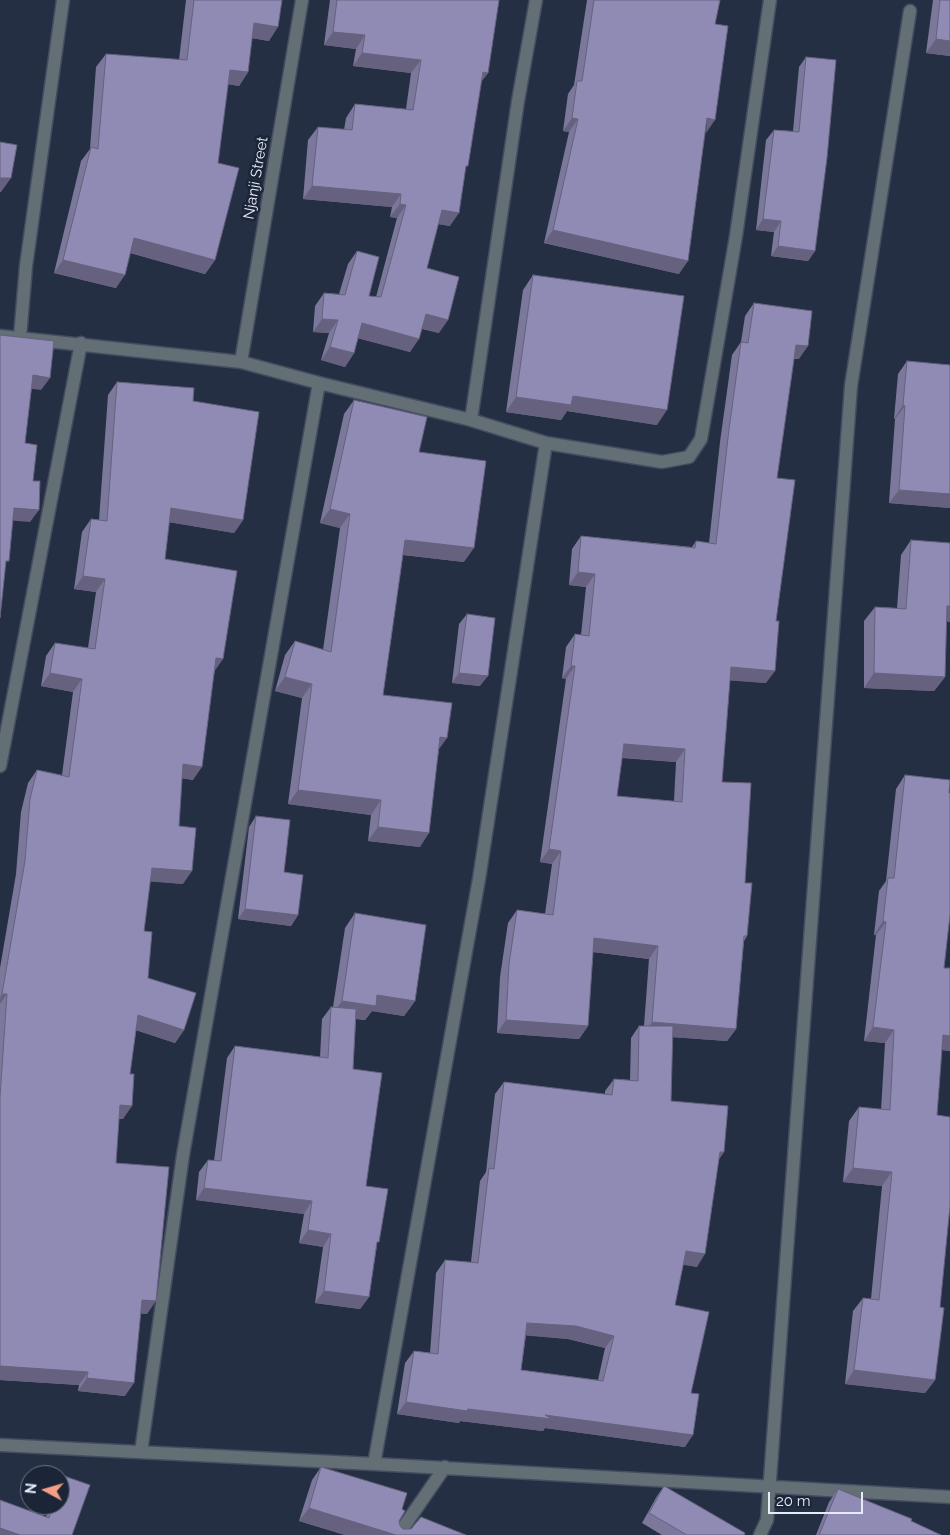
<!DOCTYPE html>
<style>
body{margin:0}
#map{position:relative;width:950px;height:1535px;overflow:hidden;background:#252f43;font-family:Raleway,sans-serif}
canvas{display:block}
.north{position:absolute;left:20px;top:1465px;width:50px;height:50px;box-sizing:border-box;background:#1c2538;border:1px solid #6c7585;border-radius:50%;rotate:276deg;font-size:14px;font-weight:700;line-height:20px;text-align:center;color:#e5ecf9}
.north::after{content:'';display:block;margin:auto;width:18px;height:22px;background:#f39f84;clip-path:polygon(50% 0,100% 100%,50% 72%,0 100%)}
.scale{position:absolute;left:768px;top:1492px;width:95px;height:22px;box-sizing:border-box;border:2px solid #e5ecf9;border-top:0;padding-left:6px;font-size:15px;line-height:18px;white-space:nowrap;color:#e5ecf9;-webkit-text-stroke:4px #1c2538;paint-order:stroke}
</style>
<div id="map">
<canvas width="950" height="1535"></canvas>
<div class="north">N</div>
<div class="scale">20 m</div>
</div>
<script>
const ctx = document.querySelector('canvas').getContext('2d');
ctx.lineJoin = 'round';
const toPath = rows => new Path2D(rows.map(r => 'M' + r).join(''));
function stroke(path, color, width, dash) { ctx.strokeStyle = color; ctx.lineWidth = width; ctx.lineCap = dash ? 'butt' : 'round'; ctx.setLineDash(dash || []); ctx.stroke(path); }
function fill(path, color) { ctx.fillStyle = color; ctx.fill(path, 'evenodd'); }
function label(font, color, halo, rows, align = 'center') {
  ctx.font = font + ' Raleway,sans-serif'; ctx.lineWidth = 5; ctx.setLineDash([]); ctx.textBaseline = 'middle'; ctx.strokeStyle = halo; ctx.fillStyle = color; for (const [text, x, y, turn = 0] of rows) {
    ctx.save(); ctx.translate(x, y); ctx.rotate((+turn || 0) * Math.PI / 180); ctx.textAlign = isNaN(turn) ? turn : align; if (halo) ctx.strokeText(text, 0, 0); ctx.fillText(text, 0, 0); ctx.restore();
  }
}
const minor = toPath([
 [0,336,241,362,319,383,471,420,546,443,662,462,689,457,701,439,736,236,770,0],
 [20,337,26,266,63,0],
 [241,362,302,0],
 [471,420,518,101,536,0],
 [0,766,81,343],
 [0,1445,374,1464,950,1497],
 [141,1452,183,1155,319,383],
 [374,1464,479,879,546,443],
 [398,1535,445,1467],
 [760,1535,767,1520,851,386,910,11]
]);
stroke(minor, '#444d60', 15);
stroke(minor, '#636e75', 12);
fill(toPath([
 [186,0,282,0,269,41,252,38,248,72,239,86,228,84,218,163,215,260,205,274,130,253,116,288,54,273,81,161,90,149,96,67,106,54,179,60],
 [330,0,499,0,488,73,481,82,465,170,450,226,438,224,427,268,439,333,422,329,410,352,358,338,354,353,345,367,321,360,329,333,313,332,315,306,324,293,339,294,348,264,357,251,369,296,376,297,397,218,390,217,392,207,303,199,308,140,318,127,344,130,346,118,355,104,406,109,411,73,353,66,356,49,324,45],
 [587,0,720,0,715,24,705,133,679,274,544,243,569,132,563,131,568,94,574,85],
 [933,0,950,0,950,56,926,53],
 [806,57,815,251,808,261,771,256,774,232,756,230,766,140,774,130,793,131,799,67],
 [533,275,657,425,567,411,561,420,506,412,523,290],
 [754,303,799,359,794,359,777,478,766,683,730,680,722,782,745,883,747,936,744,941,736,1029,727,1041,672,1037,671,1101,724,1152,719,1159,697,1267,683,1264,675,1305,691,1393,685,1447,545,1428,543,1431,460,1421,459,1423,397,1414,405,1363,414,1351,430,1353,436,1273,445,1260,471,1262,480,1181,486,1172,495,1094,504,1082,605,1095,605,1091,614,1079,630,1080,631,1038,639,1026,644,1026,649,959,593,952,588,1026,579,1039,497,1033,500,977,508,923,517,910,545,914,552,864,540,862,566,679,562,678,566,647,575,634,581,635,586,587,569,585,572,549,581,536,692,547,696,541,709,543,720,442,732,355,741,342,745,316],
 [622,758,676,762,674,801,617,796],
 [526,1335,568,1339,605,1348,598,1380,521,1370],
 [907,361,950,508,889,503,895,419,894,419,898,374],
 [117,382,193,401,243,520,234,533,169,522,165,559,215,670,193,780,182,778,179,826,183,884,150,881,144,931,148,978,184,1030,175,1043,136,1030,123,1119,119,1119,116,1163,147,1314,140,1313,125,1396,78,1391,79,1385,0,1380,0,968,16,874,21,812,28,783,37,770,62,775,73,692,41,686,46,656,55,643,88,648,96,592,74,589,82,532,91,519,99,520,108,395],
 [354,400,419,452,464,562,403,555,383,695,439,751,420,847,368,841,371,815,288,804,302,698,275,691,285,655,295,641,323,650,340,528,320,523,344,414],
 [911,540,945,677,934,691,864,688,864,621,875,607,897,608,901,555],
 [467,614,480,686,452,683,459,624],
 [905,775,949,793,944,968,950,968,950,1051,942,1050,937,1115,940,1307,935,1380,925,1393,845,1384,853,1311,863,1298,871,1299,882,1186,843,1182,849,1121,859,1107,881,1110,885,1043,864,1041,876,935,874,935,879,891,886,881,896,789],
 [256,816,284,872,298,915,291,926,238,919,249,827],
 [355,913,415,1001,404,1016,372,1011,365,1020,356,1019,353,1069,366,1186,377,1245,369,1297,360,1309,315,1303,323,1247,299,1243,304,1214,196,1200,199,1172,208,1160,214,1161,227,1058,235,1046,320,1057,322,1019,331,1007,333,1007,345,928],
 [321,1467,402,1509,399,1521,400,1526,403,1529,466,1535,345,1535,299,1521,312,1480],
 [64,1476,72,1535,46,1517,50,1505,60,1505,60,1481],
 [664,1486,744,1535,662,1535,642,1523,657,1496],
 [838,1489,911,1521,941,1535,816,1535,829,1502]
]), '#7c789b');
fill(toPath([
 [254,23,278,27,269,41,245,37],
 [333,32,365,35,356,49,324,45],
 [936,39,950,41,950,56,926,53],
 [362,53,421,60,411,73,353,66],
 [230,70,248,72,239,86,220,83],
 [483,72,488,73,478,86],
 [572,118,578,119,569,132,563,131],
 [707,118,715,120,706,133],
 [0,178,11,178,1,192,0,192],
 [312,186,401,194,392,207,303,199],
 [400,204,406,205,397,218,390,217],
 [442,210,459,213,450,226,433,223],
 [763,219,781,221,774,232,756,230],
 [553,230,688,261,679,274,544,243],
 [134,238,215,260,205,274,124,251],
 [778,246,815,251,808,261,771,256],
 [63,260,125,275,116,288,54,273],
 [426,314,448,320,439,333,416,327],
 [322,319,338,320,329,333,313,332],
 [362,323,419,339,410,352,353,337],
 [796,345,808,346,799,359,787,358],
 [330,347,354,353,345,367,321,360],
 [33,375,50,378,41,390,25,388],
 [573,396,667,410,657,425,567,411,561,420,506,412,516,397],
 [903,405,905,406,895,419,894,419],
 [899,490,950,494,950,508,889,503],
 [14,508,39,510,30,522,6,520],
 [171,508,243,520,234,533,162,521],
 [330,509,350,514,340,528,320,523],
 [405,540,474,548,464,562,395,554],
 [578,572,595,574,586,587,569,585],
 [83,576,105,579,96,592,74,589],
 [947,606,950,606,950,622,937,621],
 [216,658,223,659,214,672],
 [571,666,575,666,566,679,562,678],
 [731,667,775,671,766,683,722,680],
 [50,673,82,679,73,692,41,686],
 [459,673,488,676,480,686,452,683],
 [874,673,945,677,934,691,864,688],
 [285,677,312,684,302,698,275,691],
 [440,737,447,738,437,752],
 [624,744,685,749,676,762,615,757],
 [183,764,202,767,193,780,174,777],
 [298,790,381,800,371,815,288,804],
 [378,827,429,833,420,847,368,841],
 [549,849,561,851,552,864,540,862],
 [152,868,192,871,183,884,143,881],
 [245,909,298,915,291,926,238,919],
 [883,921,886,922,876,935,874,935],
 [594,938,658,946,649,959,585,951],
 [2,994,7,994,0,1004,0,997],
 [377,995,415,1001,404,1016,372,1011,365,1020,332,1015,342,1001],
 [138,1015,184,1030,175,1043,129,1028],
 [506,1020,588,1026,579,1039,497,1033],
 [652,1022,736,1029,727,1041,643,1035],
 [873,1027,894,1030,885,1043,864,1041],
 [943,1035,950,1036,950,1051,933,1049],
 [120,1105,132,1106,123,1119,111,1118],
 [720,1152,724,1152,715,1165],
 [853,1168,892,1172,882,1186,843,1182],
 [204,1188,312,1201,304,1214,196,1200],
 [308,1230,331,1234,323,1247,299,1243],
 [686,1251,705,1254,697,1267,678,1264],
 [324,1291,369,1297,360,1309,315,1303],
 [142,1300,156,1301,147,1314,133,1313],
 [527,1323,576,1326,614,1336,605,1348,568,1339,519,1335],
 [0,1366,88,1372,79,1385,0,1380],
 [854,1370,935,1380,925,1393,845,1384],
 [87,1378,134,1383,125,1396,78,1391],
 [406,1402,468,1409,545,1415,693,1435,685,1447,545,1428,543,1431,460,1421,459,1423,397,1414],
 [309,1508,396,1535,345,1535,299,1521],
 [0,1528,20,1535,0,1535]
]), '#65617e');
const building = toPath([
 [194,0,282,0,278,27,254,23,248,72,230,70,218,163,239,168,215,260,134,238,125,275,63,260,91,147,98,149,106,54,187,60,194,0],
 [337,0,499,0,488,73,483,72,468,166,466,166,459,213,442,210,427,268,459,277,448,320,426,314,419,339,362,323,354,353,330,347,338,320,322,319,324,293,345,295,357,251,379,257,369,296,381,297,406,205,400,204,401,194,312,186,318,127,352,130,355,104,413,110,421,60,362,53,365,35,333,32,337,0],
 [594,0,720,0,715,24,728,26,715,120,707,118,688,261,553,230,578,119,572,118,577,81,582,81,594,0],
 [940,0,950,0,950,41,936,39,940,0],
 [806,57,836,60,827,158,815,251,778,246,781,221,763,219,774,130,799,132,806,57],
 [0,142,17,145,11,178,0,178,0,142],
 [533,275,684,296,667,410,573,396,571,405,516,397,533,275],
 [754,303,812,311,808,346,796,345,777,478,795,480,776,621,779,621,775,671,731,667,722,782,751,783,745,883,752,883,747,936,744,936,736,1029,652,1022,658,946,594,938,588,1026,506,1020,509,964,517,910,553,915,561,851,549,849,575,666,571,666,575,634,589,636,595,574,578,572,581,536,695,548,696,541,716,544,729,429,741,342,748,343,754,303],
 [624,744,685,749,682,802,617,796,624,744],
 [0,335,54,341,50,378,33,375,25,443,37,445,33,481,40,481,39,510,14,508,9,561,6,561,0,618,0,335],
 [907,361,950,365,950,494,899,490,905,406,903,405,907,361],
 [117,382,194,388,193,401,259,412,243,520,171,508,165,559,237,571,223,659,216,658,202,767,183,764,179,826,196,828,192,871,152,868,144,931,152,932,148,978,196,993,184,1030,138,1015,130,1074,134,1074,132,1106,120,1105,116,1163,169,1167,156,1301,142,1300,134,1383,87,1378,88,1372,0,1366,0,1097,7,994,2,994,25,861,30,799,37,770,69,777,82,679,50,673,55,643,95,649,105,579,83,576,91,519,107,521,117,382],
 [354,400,427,417,419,452,486,461,474,548,405,540,383,695,452,703,447,738,440,737,429,833,378,827,381,800,298,790,312,684,285,677,295,641,331,652,350,514,330,509,354,400],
 [911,540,950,543,950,606,947,606,945,677,874,673,875,607,906,609,911,540],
 [467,614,495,618,488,676,459,673,467,614],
 [905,775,950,780,949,793,950,793,950,915,944,968,950,968,950,1036,943,1035,937,1115,950,1117,950,1206,940,1307,944,1308,935,1380,854,1370,863,1298,879,1300,892,1172,853,1168,859,1107,890,1110,894,1030,873,1027,886,922,883,921,888,878,894,878,905,775],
 [256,816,290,820,284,872,303,875,298,915,245,909,256,816],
 [355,913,426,925,415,1001,377,995,376,1006,342,1001,355,913],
 [331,1007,356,1009,353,1069,382,1073,366,1186,388,1189,379,1242,377,1242,369,1297,324,1291,331,1234,308,1230,312,1201,204,1188,208,1160,221,1161,235,1046,328,1058,331,1007],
 [639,1026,673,1026,671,1101,728,1106,724,1152,720,1152,705,1254,686,1251,675,1305,709,1312,691,1393,699,1394,693,1435,545,1415,552,1419,468,1409,467,1411,406,1402,414,1351,438,1354,445,1260,478,1263,489,1168,494,1169,504,1082,612,1095,614,1079,638,1081,639,1026],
 [527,1323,576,1326,614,1336,603,1381,521,1370,527,1323],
 [321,1467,407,1493,402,1509,405,1511,399,1521,400,1526,403,1529,411,1529,421,1517,466,1535,396,1535,309,1508,321,1467],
 [64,1476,90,1485,72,1535,20,1535,0,1528,0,1500,49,1518,53,1505,60,1505,60,1486,64,1476],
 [664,1486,745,1533,744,1535,687,1535,649,1513,664,1486],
 [838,1489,912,1519,911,1521,941,1535,819,1535,838,1489]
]);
fill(building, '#908bb4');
stroke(building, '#65617e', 1);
label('15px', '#e5ecf9', '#1c2538', [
 ["Njanji Street",256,178,-80]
]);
</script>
